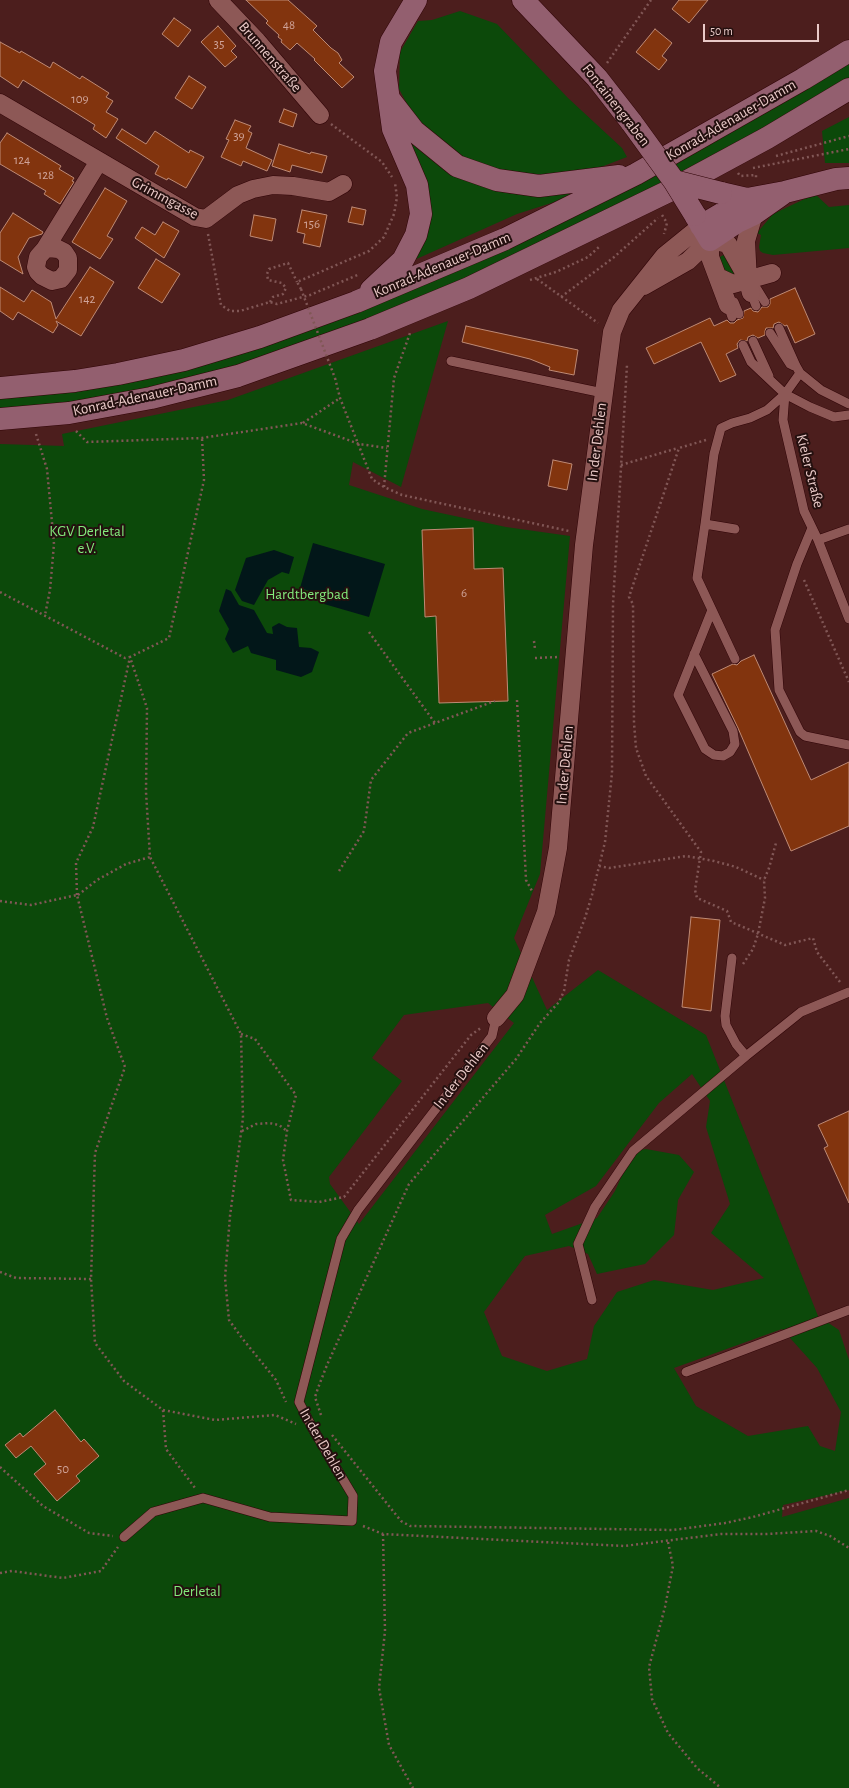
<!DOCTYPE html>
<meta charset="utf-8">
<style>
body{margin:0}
#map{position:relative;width:849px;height:1788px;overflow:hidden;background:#4c1e1d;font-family:"Alegreya Sans",sans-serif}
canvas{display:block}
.scale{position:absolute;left:703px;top:24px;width:116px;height:18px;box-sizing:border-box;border:2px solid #eacac8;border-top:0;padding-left:5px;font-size:12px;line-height:14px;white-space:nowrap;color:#eacac8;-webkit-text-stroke:3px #24100f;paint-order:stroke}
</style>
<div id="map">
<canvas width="849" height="1788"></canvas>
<div class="scale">50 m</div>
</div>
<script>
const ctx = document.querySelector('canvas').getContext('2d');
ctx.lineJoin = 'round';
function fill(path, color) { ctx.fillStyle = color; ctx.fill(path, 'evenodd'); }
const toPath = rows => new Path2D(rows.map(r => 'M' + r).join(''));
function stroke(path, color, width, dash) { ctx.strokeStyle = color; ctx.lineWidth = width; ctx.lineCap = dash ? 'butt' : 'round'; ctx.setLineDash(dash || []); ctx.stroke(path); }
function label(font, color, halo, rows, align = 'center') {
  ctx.font = font + ' "Alegreya Sans",sans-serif'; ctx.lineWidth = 4; ctx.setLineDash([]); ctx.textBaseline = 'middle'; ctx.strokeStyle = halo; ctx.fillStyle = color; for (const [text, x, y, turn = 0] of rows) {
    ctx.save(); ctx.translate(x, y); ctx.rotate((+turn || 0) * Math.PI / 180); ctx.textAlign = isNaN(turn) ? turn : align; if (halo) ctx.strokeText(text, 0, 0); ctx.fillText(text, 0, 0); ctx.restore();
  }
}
fill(toPath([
 [460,11,497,24,568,98,622,148,627,157,588,172,540,179,501,173,457,157,418,124,399,89,400,52,418,21,432,20],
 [849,63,849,79,698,165,465,279,365,322,195,379,90,401,0,410,0,399,82,391,134,381,688,156,801,93],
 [849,117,849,163,825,163,822,131],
 [403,129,430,156,466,181,507,193,534,196,582,187,564,199,517,214,412,261,418,247],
 [815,194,829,207,849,205,849,248,773,255,763,253,760,251,759,247,761,235,757,233,773,214],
 [728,252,738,270,733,276,726,271,717,259],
 [448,321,401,487,353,462,349,485,422,509,506,527,570,536,540,874,514,938,547,1010,598,970,706,1035,818,1316,839,1330,849,1360,849,1490,783,1505,782,1517,849,1498,849,1788,0,1788,0,444,64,446,62,434,228,400],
 [488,1003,514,1023,359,1224,330,1184,329,1177,402,1081,372,1058,404,1015],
 [692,1074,710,1101,706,1127,730,1204,711,1233,764,1278,713,1290,654,1280,617,1292,594,1326,587,1359,547,1371,502,1356,484,1312,525,1256,569,1246,588,1254,597,1274,645,1264,674,1235,678,1200,694,1172,679,1155,646,1149,633,1151,615,1191,597,1218,552,1234,545,1215,596,1186,659,1103],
 [782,1329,817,1368,841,1412,835,1451,820,1446,808,1426,748,1436,696,1406,674,1368]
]), '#0c490a');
fill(toPath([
 [313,543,385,564,369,617,324,604,326,596,300,588],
 [274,550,294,557,289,574,282,572,268,580,254,605,242,601,235,590,246,558],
 [226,589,231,591,239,605,254,610,267,633,273,634,272,627,279,623,287,627,297,628,299,647,311,648,319,652,312,672,301,677,276,670,276,660,251,653,248,646,233,653,225,639,229,629,219,611]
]), '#021719');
const building = toPath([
 [246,0,288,0,317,26,313,30,331,48,338,53,342,60,339,63,354,77,342,88,314,60,315,59,297,43,290,50,281,42,282,40,278,37,279,35,266,23,268,21,246,0],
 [679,0,708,0,689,23,672,9,679,0],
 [174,18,191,30,178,47,162,34,174,18],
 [218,26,236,46,231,51,237,57,225,67,201,42,218,26],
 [655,29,672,43,662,56,667,60,659,70,636,52,655,29],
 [0,42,20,53,21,51,50,68,53,62,80,79,82,76,109,93,106,97,113,101,106,112,118,119,106,138,93,129,95,125,23,80,18,88,0,76,0,42],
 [189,76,206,87,192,109,175,98,189,76],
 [284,109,297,114,293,127,279,122,284,109],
 [235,120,251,126,248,131,252,133,246,148,272,160,267,171,243,161,241,166,221,157,229,140,226,139,235,120],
 [122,129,146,144,155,131,189,153,190,150,204,157,186,188,168,178,167,180,155,174,159,166,116,138,122,129],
 [7,133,61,166,59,169,74,178,72,181,74,182,60,204,44,194,46,191,0,164,0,143,7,133],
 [279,144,310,154,311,152,327,156,322,173,292,165,290,172,272,166,279,144],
 [105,188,127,201,107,236,113,239,100,259,72,242,105,188],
 [352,207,366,210,363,225,348,222,352,207],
 [302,210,327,215,320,247,303,243,305,234,297,232,302,210],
 [13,213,43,232,42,234,29,238,18,257,23,274,0,260,0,233,13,213],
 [254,215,276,219,272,241,250,236,254,215],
 [163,222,179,231,164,258,135,238,142,227,155,235,163,222],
 [156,259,180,274,162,303,138,288,156,259],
 [90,267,114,282,81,336,56,321,58,325,53,333,18,312,13,320,0,311,0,287,24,302,32,290,51,302,56,319,90,267],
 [795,288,815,334,795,343,787,325,785,326,779,322,774,324,773,328,766,328,765,331,765,335,758,338,753,335,748,337,747,341,740,340,737,344,738,348,726,354,736,375,720,382,701,342,654,364,646,348,710,318,714,326,727,320,730,323,734,323,737,320,743,318,744,311,751,308,753,311,758,312,762,307,768,307,770,304,770,299,795,288],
 [466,326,578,350,574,375,549,370,550,367,530,359,462,342,466,326],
 [553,460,572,464,567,490,548,486,553,460],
 [473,528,474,569,503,568,508,701,439,703,436,616,425,617,422,530,473,528],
 [754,655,811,780,849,762,849,826,791,851,738,728,712,674,733,664,737,665,741,661,754,655],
 [691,917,720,920,711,1011,682,1007,691,917],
 [849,1111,849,1203,824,1148,828,1146,818,1125,849,1111],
 [55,1410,81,1442,84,1439,99,1456,76,1476,80,1481,57,1501,34,1474,46,1464,31,1446,16,1458,5,1445,20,1433,23,1437,55,1410]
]);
fill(building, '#82340e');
stroke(building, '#be8a75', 1);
const lane = toPath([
 [757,289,765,302],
 [751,293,756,306],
 [734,302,739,314],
 [728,305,732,317],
 [779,328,796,366,800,373,821,390,849,404],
 [770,333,790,364,794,366],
 [753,341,769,376],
 [743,345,751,362,785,394,810,407,834,417,849,415],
 [451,361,603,393],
 [785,394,783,420,804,511,818,540,849,619],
 [705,524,697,578,735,659],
 [812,528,797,564,775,630,779,690,800,732,805,736,849,745],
 [735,529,705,524,714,454,721,428,732,423,750,418,767,410,785,394,800,373],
 [818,540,849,529],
 [694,654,733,731,735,744,730,752,723,756,714,755,705,749,678,695,712,610],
 [732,958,725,1016,726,1025,736,1044,746,1056],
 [592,1300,578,1244,595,1207,633,1151,746,1056,801,1012,849,992],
 [686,1372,849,1310],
 [124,1537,153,1512,203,1498,270,1517,352,1521,353,1496,314,1431,299,1402,341,1239,358,1210,492,1036,496,1018]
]);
const street = toPath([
 [218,0,257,41,320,115],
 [0,103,195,217,206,219,238,195,253,189,273,185,293,186,329,192,343,184],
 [710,240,728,244,746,276],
 [710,240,710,257,728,305],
 [45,249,38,257,36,267,38,272,42,276,52,281,61,279,68,270,68,258,64,252,58,249,48,248,45,249,99,161],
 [718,277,733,284,772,273],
 [644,286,688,261,710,240],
 [751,293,748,281,746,241,754,214],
 [496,1018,515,995,546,912,558,848,584,545,612,332,621,310,664,256,701,226]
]);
const secondary = toPath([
 [523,0,597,78,632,123],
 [390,100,414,131,457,166,497,180,539,186,619,176],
 [721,193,747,199,785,192,836,179,849,178],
 [695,215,710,240,737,222,754,214,781,195],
 [701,226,745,200],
 [371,290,403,260,416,235,421,214,417,185,393,129,385,71,391,42,416,0],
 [0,388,75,381,118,374,184,360,260,337,356,302,505,239,636,174,803,79,849,51],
 [0,419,69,413,151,398,238,376,370,329,469,288,669,191,767,138,849,89]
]);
stroke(lane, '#300407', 10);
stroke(street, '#300407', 19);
stroke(secondary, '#300407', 23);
stroke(toPath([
 [607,63,651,0],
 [331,124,382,162,392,177],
 [776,156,849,136],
 [753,168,849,149],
 [738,173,740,176,756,175,756,178],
 [662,215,667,223,664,234],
 [208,234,221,305,230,311,240,311,270,302,277,304,310,295,360,274],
 [537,279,598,323],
 [530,280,556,272,588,257,600,246],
 [301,289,297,282,369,251,384,237,394,214,397,197,395,183],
 [561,297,613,258,658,218],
 [270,302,273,297,283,294,286,288,282,283,268,280,267,274,269,269,288,263,297,282],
 [335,378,340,398,372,479,384,487,402,495,569,531],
 [303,423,340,398],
 [76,431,87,442,202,438,302,423,359,444,387,448],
 [36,434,47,469,54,544,50,590,45,615],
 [706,440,679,448,629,597,633,604,634,723,636,748,646,776,701,852,695,890,697,898,727,911,731,922,736,924,785,945,813,938,817,952,840,982],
 [621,465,678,448],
 [384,487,394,378,410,333],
 [804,580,849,682],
 [0,592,125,658,130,657,147,708,146,792,150,857,241,1034,243,1118,230,1216,225,1278,229,1320,242,1338,276,1380,286,1402],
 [369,632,435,723],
 [534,641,535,649],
 [535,658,559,657],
 [517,700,526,880,532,891],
 [599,866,609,868,686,856,714,861,736,867,764,880],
 [339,871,364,831,371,780,408,733,495,701],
 [77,895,76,863,93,827,130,657,169,638,204,480,202,438],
 [78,895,97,880,126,864,150,857],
 [0,901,31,905,77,895,107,1018,125,1067,95,1153,91,1279,95,1343,124,1381,163,1410,166,1449,195,1488],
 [743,964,753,949,758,934,765,898,764,880,769,868,776,843],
 [241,1034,255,1039,296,1095,287,1131,283,1160,291,1200,319,1202,344,1197,471,1035,482,1027],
 [242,1131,256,1124,269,1123,279,1125,287,1131],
 [0,1272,16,1278,91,1279],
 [163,1410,215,1420,275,1415,296,1424],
 [321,1415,315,1397,318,1388,327,1365,409,1184,516,1059,540,1023,559,1002,564,991,569,960,585,918,592,895,605,842,612,773,613,604,627,365],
 [332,1435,401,1521,410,1526,673,1530,725,1523,753,1517,849,1490],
 [0,1467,43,1506,89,1533,113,1536],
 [363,1526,383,1534,624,1546,721,1534,767,1534,816,1531,830,1536,849,1548],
 [383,1534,385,1631,379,1688,389,1745,413,1788],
 [668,1542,673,1566,665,1607,649,1667,652,1699,668,1733,697,1768,721,1788],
 [0,1573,12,1571,63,1578,101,1571,118,1547]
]), '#815756', 2.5, [2, 3]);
stroke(lane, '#8d5856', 9);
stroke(street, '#8d5856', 18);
stroke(secondary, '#935f6f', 22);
const secondaryBridge = toPath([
 [632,123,674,181,695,215],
 [674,181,721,193]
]);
stroke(secondaryBridge, '#300407', 23, []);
stroke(toPath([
 [301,289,335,378]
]), '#815756', 2.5, [2, 3]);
stroke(secondaryBridge, '#935f6f', 22);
label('13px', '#d0a49a', null, [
 ["48",289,25],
 ["35",219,44],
 ["109",80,99],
 ["39",239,136],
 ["124",22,160],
 ["128",46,175],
 ["156",312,224],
 ["142",87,299],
 ["6",464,593],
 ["50",63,1469]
]);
label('15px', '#eacac8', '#24100f', [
 ["Brunnenstraße",270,57,49],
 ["Fontainengraben",616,105,52],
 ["Konrad-Adenauer-Damm",731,120,-30],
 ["Grimmgasse",165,198,28],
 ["Konrad-Adenauer-Damm",442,265,-23],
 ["Konrad-Adenauer-Damm",145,396,-12],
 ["In der Dehlen",597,442,-83],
 ["Kieler Straße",810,471,76],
 ["In der Dehlen",565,765,-85],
 ["In der Dehlen",461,1076,-52],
 ["In der Dehlen",323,1444,60]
]);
label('15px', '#83eb7c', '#24100f', [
 ["KGV Derletal",87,531],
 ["e.V.",87,548],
 ["Hardtbergbad",307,594],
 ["Derletal",197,1591]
]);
</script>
